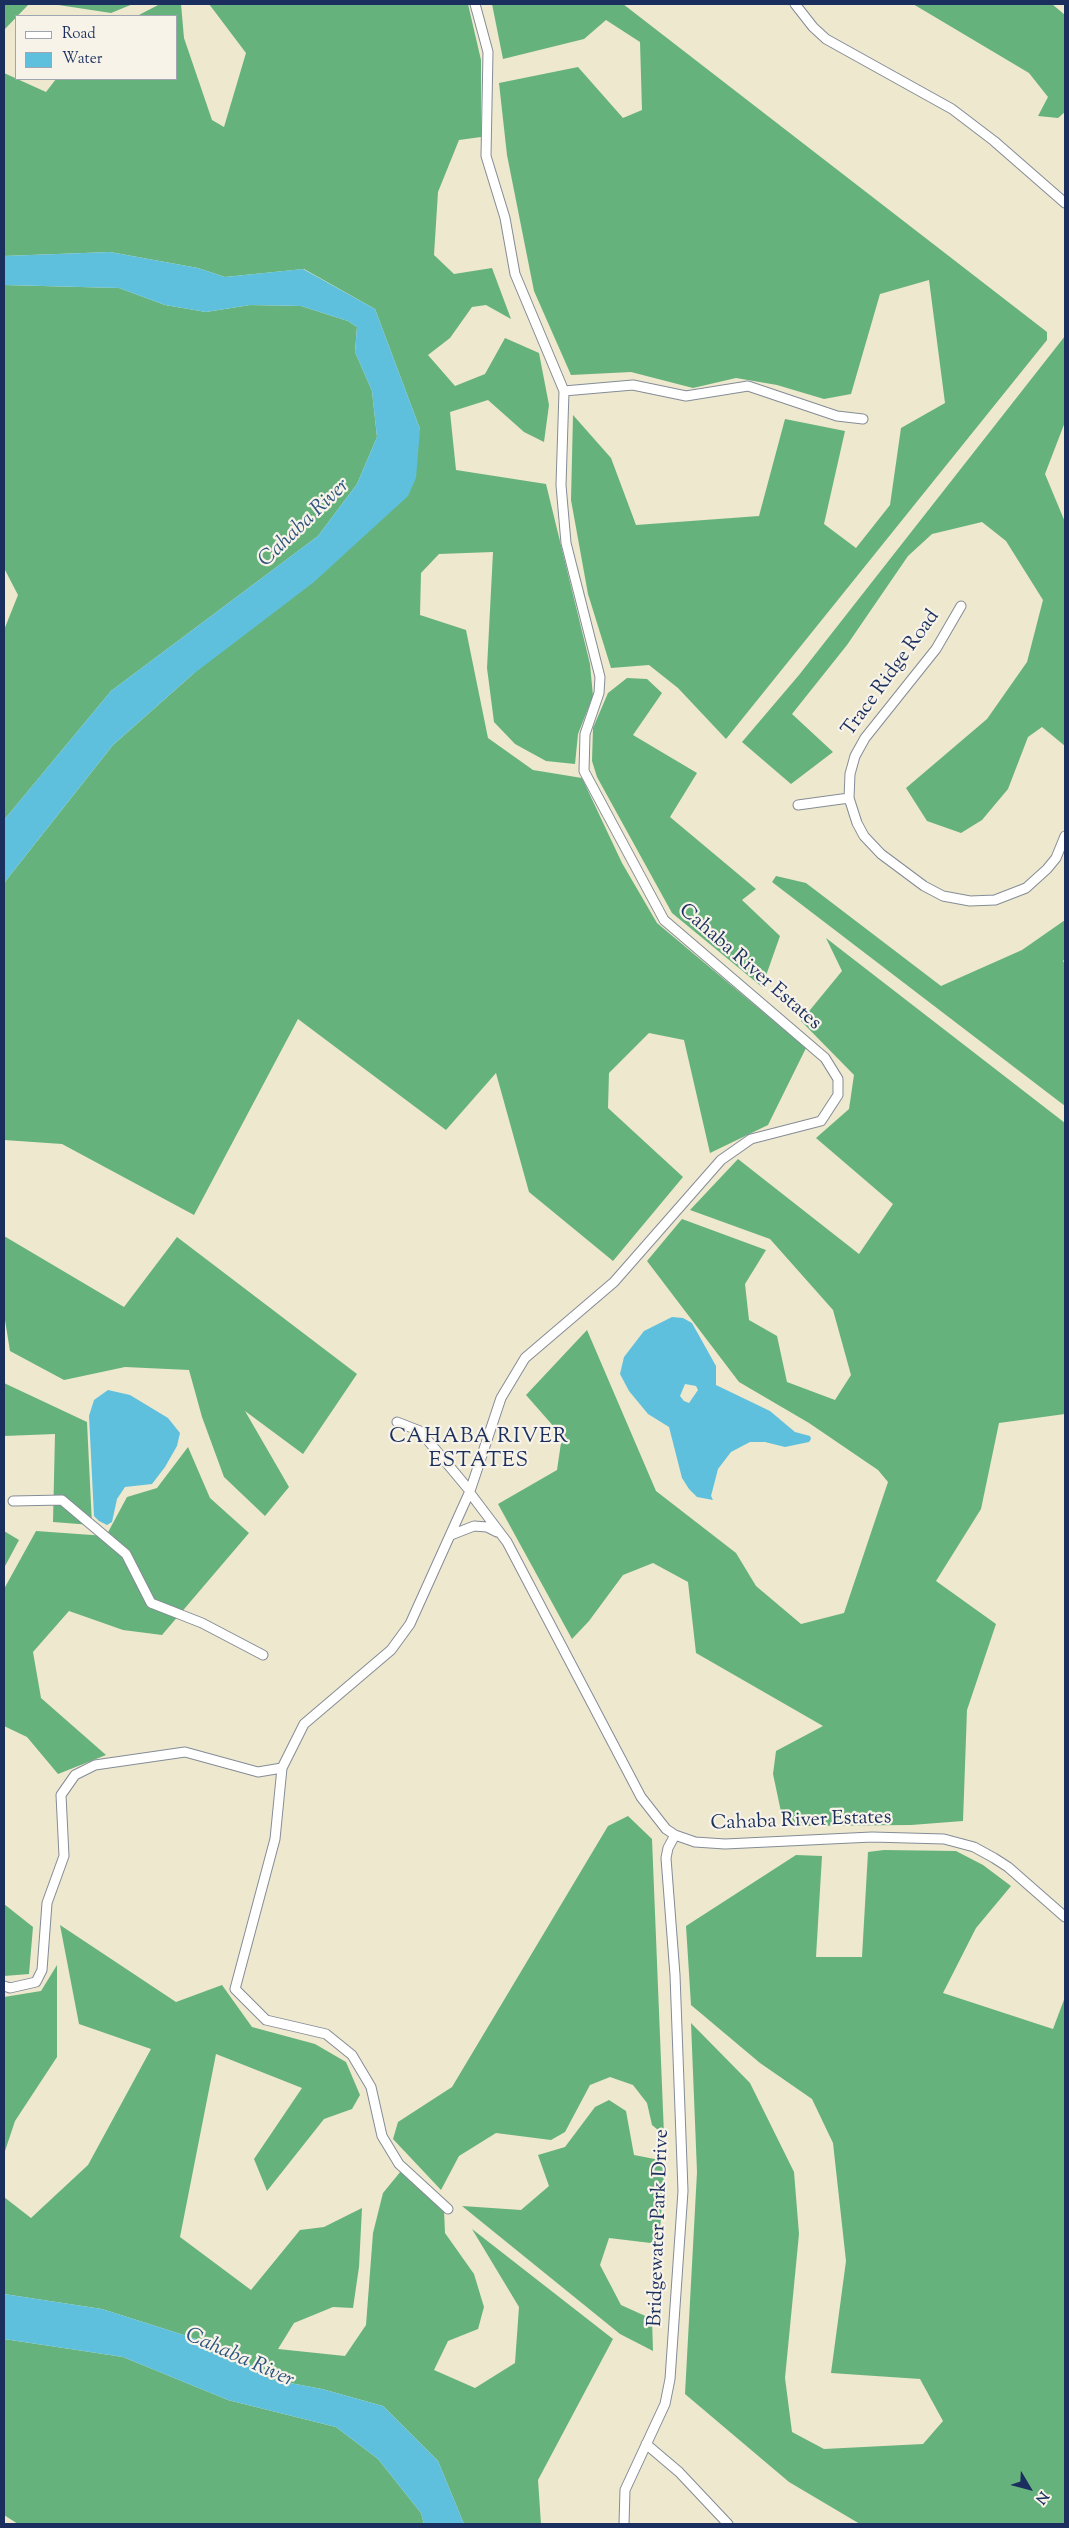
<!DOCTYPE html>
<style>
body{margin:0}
#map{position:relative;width:1069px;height:2528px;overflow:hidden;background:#eee8ce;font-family:"Sorts Mill Goudy",serif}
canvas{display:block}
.frame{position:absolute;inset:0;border:5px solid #1b2f5e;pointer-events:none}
.legend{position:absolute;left:15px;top:15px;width:162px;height:65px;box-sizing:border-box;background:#f7f3e8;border:1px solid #9fa5b1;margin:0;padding:6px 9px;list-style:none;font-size:15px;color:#1b2f5e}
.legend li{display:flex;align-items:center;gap:10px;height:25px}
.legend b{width:25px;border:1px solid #9fa5b1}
.north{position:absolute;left:1004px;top:2463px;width:50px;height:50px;-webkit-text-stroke:4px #f7f3e8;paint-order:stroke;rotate:127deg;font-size:14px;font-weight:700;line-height:20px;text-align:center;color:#1b2f5e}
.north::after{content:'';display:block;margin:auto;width:18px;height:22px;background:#1b2f5e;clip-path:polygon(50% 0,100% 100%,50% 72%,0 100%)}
</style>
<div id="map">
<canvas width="1069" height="2528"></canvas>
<div class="frame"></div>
<ul class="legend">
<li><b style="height:6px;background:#fff"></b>Road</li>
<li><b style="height:14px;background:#5fc0dd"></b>Water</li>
</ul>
<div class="north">N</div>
</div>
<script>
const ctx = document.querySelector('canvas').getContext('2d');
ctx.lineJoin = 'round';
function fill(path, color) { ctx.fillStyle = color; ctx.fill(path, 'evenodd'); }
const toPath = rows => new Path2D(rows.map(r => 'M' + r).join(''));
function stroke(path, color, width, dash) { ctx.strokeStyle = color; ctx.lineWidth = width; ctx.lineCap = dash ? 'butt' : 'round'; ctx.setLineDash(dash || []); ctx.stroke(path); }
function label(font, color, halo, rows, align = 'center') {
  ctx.font = font + ' "Sorts Mill Goudy",serif'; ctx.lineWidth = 4.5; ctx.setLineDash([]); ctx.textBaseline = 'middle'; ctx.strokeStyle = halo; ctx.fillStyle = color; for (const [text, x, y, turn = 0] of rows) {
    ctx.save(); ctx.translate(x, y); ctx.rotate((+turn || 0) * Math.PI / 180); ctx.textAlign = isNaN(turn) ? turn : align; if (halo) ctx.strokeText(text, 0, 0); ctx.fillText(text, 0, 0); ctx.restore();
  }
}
fill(toPath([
 [5,4,29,4,4,30,4,5],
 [52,4,133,4,111,13],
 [160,4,181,4,184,38,212,120,224,127,246,53,209,4,468,4,481,60,481,137,459,140,438,192,434,255,454,274,492,268,511,319,486,305,472,307,450,338,428,355,455,386,485,374,505,338,539,353,549,405,544,442,524,432,488,400,450,412,456,470,546,484,590,664,593,696,578,734,575,764,546,761,515,744,494,722,487,668,493,552,439,554,421,573,420,615,466,630,488,738,533,770,582,778,622,863,657,923,806,1048,768,1125,710,1153,684,1040,649,1033,609,1073,608,1108,683,1177,613,1261,529,1192,496,1073,446,1130,298,1019,194,1215,62,1144,4,1140,4,883,113,745,192,675,420,429,375,309,304,269,225,277,198,268,110,252,4,256,4,73,46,92,56,79,176,79,176,16,137,16],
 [492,4,623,4,1047,332,1047,340,726,739,678,688,649,665,611,668,588,594,571,500,573,415,611,458,636,525,759,516,785,419,845,431,824,524,856,548,890,505,901,428,945,403,929,280,880,294,851,394,824,399,777,385,736,378,693,388,631,372,571,375,534,291,507,155,499,83,578,67,623,118,642,110,640,42,606,20,584,39,503,59],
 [913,4,1052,4,1065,15,1065,112,1058,118,1038,116,1048,97,1029,73],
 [4,285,119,288,165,305,206,312,250,305,301,306,348,321,357,327,355,352,372,391,377,437,357,484,318,536,111,691,4,820,4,630,18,595,4,568],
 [1065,336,1065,422,1045,474,1065,522,1065,746,1042,727,1028,737,1008,789,982,820,961,833,927,821,906,788,987,719,1027,662,1043,600,1006,541,982,522,932,534,908,556,847,645,792,714,833,752,791,784,742,742,799,675],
 [627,678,647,679,662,693,633,735,697,773,670,817,756,889,742,900,780,936,762,987,672,913,597,777,592,761,593,728,608,693],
 [776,876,806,883,941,986,1022,950,1065,920,1065,959,1063,961,1065,964,1065,1106,772,882],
 [826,938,1065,1123,1065,1414,999,1423,981,1509,936,1581,996,1624,967,1710,963,1821,911,1825,784,1826,773,1774,776,1751,823,1726,696,1653,688,1582,653,1563,623,1575,589,1621,572,1639,498,1504,557,1470,562,1436,526,1395,587,1330,656,1491,736,1553,756,1586,801,1624,844,1613,888,1482,878,1470,809,1423,739,1382,647,1261,682,1219,766,1250,745,1284,749,1320,777,1336,787,1382,835,1400,851,1375,833,1310,770,1239,690,1210,738,1159,859,1254,893,1204,816,1138,849,1109,854,1075,801,1021,842,971],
 [4,1236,124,1307,177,1237,357,1374,303,1454,245,1411,289,1487,265,1516,224,1477,202,1417,189,1370,125,1367,64,1380,10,1351,4,1314],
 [4,1383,87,1422,92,1525,53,1522,55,1434,4,1436],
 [188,1447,210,1498,249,1533,162,1635,123,1630,69,1611,33,1652,41,1698,106,1755,58,1774,27,1737,4,1726,4,1589,36,1531,106,1536,127,1497,157,1488],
 [4,1531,19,1540,4,1568],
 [628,1816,652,1839,664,2135,652,2125,647,2103,633,2085,610,2077,590,2085,565,2132,551,2140,496,2133,459,2156,441,2190,393,2139,398,2122,452,2087,608,1826],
 [884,1850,956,1851,983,1865,1011,1886,976,1928,943,1993,1053,2029,1065,1997,1065,2524,860,2524,789,2482,685,2394,697,2172,691,2023,750,2083,794,2172,799,2234,785,2378,792,2432,824,2449,923,2444,943,2421,920,2379,831,2373,846,2261,833,2143,812,2099,760,2063,691,2005,686,1926,796,1855,822,1856,816,1957,862,1957,868,1852],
 [4,1904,33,1927,29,1974,4,1976],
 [60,1925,176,2002,222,1985,252,2027,315,2044,346,2062,360,2095,352,2109,324,2119,267,2191,254,2159,302,2088,216,2054,180,2237,251,2290,300,2230,324,2227,362,2208,359,2267,353,2308,333,2307,294,2323,278,2349,345,2356,366,2325,373,2233,383,2193,401,2171,444,2210,445,2233,474,2274,484,2307,478,2329,448,2341,434,2370,475,2388,515,2363,519,2307,472,2229,613,2339,538,2480,541,2524,464,2524,438,2461,383,2406,322,2389,269,2379,231,2350,102,2309,4,2294,4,2197,31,2218,88,2165,151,2049,79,2024],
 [57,1965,57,2057,15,2121,4,2154,4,1997,41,1991],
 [609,2100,626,2111,634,2155,665,2161,659,2244,609,2238,600,2265,621,2305,652,2319,653,2351,620,2334,462,2206,521,2210,549,2186,538,2155,565,2147,595,2107],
 [4,2339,123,2357,228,2400,336,2427,378,2459,421,2513,424,2524,18,2524,4,2515]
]), '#66b27c');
fill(toPath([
 [110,252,198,268,225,277,303,269,375,309,420,429,416,478,408,496,314,582,192,675,113,745,4,883,4,820,111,691,318,536,357,484,377,437,372,391,355,352,357,327,348,321,301,306,250,305,206,312,165,305,119,288,4,285,4,256],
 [672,1317,683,1318,692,1323,716,1366,716,1385,770,1411,795,1432,810,1436,811,1439,809,1442,785,1447,765,1442,750,1442,731,1452,718,1469,711,1496,713,1500,697,1497,689,1489,682,1478,669,1427,648,1414,629,1391,620,1374,624,1357,644,1331],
 [685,1384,696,1386,698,1390,689,1403,684,1401,680,1396],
 [108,1390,130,1395,168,1418,180,1433,177,1446,165,1467,152,1484,125,1487,117,1499,112,1522,107,1525,99,1521,94,1516,89,1416,94,1400],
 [4,2294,102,2309,231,2350,269,2379,322,2389,383,2406,438,2461,464,2524,424,2524,421,2513,378,2459,336,2427,228,2400,123,2357,4,2339]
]), '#5fc0dd');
const street = toPath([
 [795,4,813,27,826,39,952,109,994,141,1065,203],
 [564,391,633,385,686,396,748,386,837,416,863,419],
 [961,606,936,649,865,738,855,756,850,774,849,798,857,823,864,836,881,854,924,886,943,896,970,901,995,900,1026,888,1047,869,1056,858,1065,836],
 [798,805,849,798],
 [397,1422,420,1431,470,1491],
 [470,1493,507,1542,641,1797,666,1829,675,1835,695,1842,725,1844,872,1837,944,1839,974,1847,994,1858,1008,1867,1065,1917],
 [13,1501,62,1500,126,1554,151,1603,202,1623,263,1655],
 [451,1535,474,1526,487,1527,497,1532],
 [4,1986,10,1988,36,1982,42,1970,47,1903,64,1856,61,1795,75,1775,95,1765,185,1752,258,1772,282,1768],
 [448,2209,399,2164,382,2136,371,2087,352,2055,326,2034,266,2020,235,1989,275,1839,282,1768,304,1724,391,1650,410,1624,470,1491,501,1398,525,1358,614,1282,721,1160,751,1139,821,1121,838,1095,838,1079,825,1058,664,920,584,771,585,734,599,693,600,677,566,543,561,485,564,391,515,274,505,218,486,156,488,52,475,4],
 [646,2444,679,2472,728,2524],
 [624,2524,625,2490,665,2404,670,2379,683,2191,675,1975,666,1858,668,1848,675,1835]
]);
stroke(street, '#848c96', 11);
stroke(street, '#fff', 9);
label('20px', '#1b2f5e', '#f7f3e8', [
 ["Trace Ridge Road",892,674,-54],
 ["Cahaba River Estates",749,968,41],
 ["Cahaba River Estates",801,1822,-2],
 ["Bridgewater Park Drive",660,2228,-88]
]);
label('italic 21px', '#2c537e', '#f7f3e8', [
 ["Cahaba River",305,524,-44],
 ["Cahaba River",239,2359,24]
]);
ctx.letterSpacing = '1px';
label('21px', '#1b2f5e', '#f7f3e8', [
 ["CAHABA RIVER",479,1438],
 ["ESTATES",479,1462]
]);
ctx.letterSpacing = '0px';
</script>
